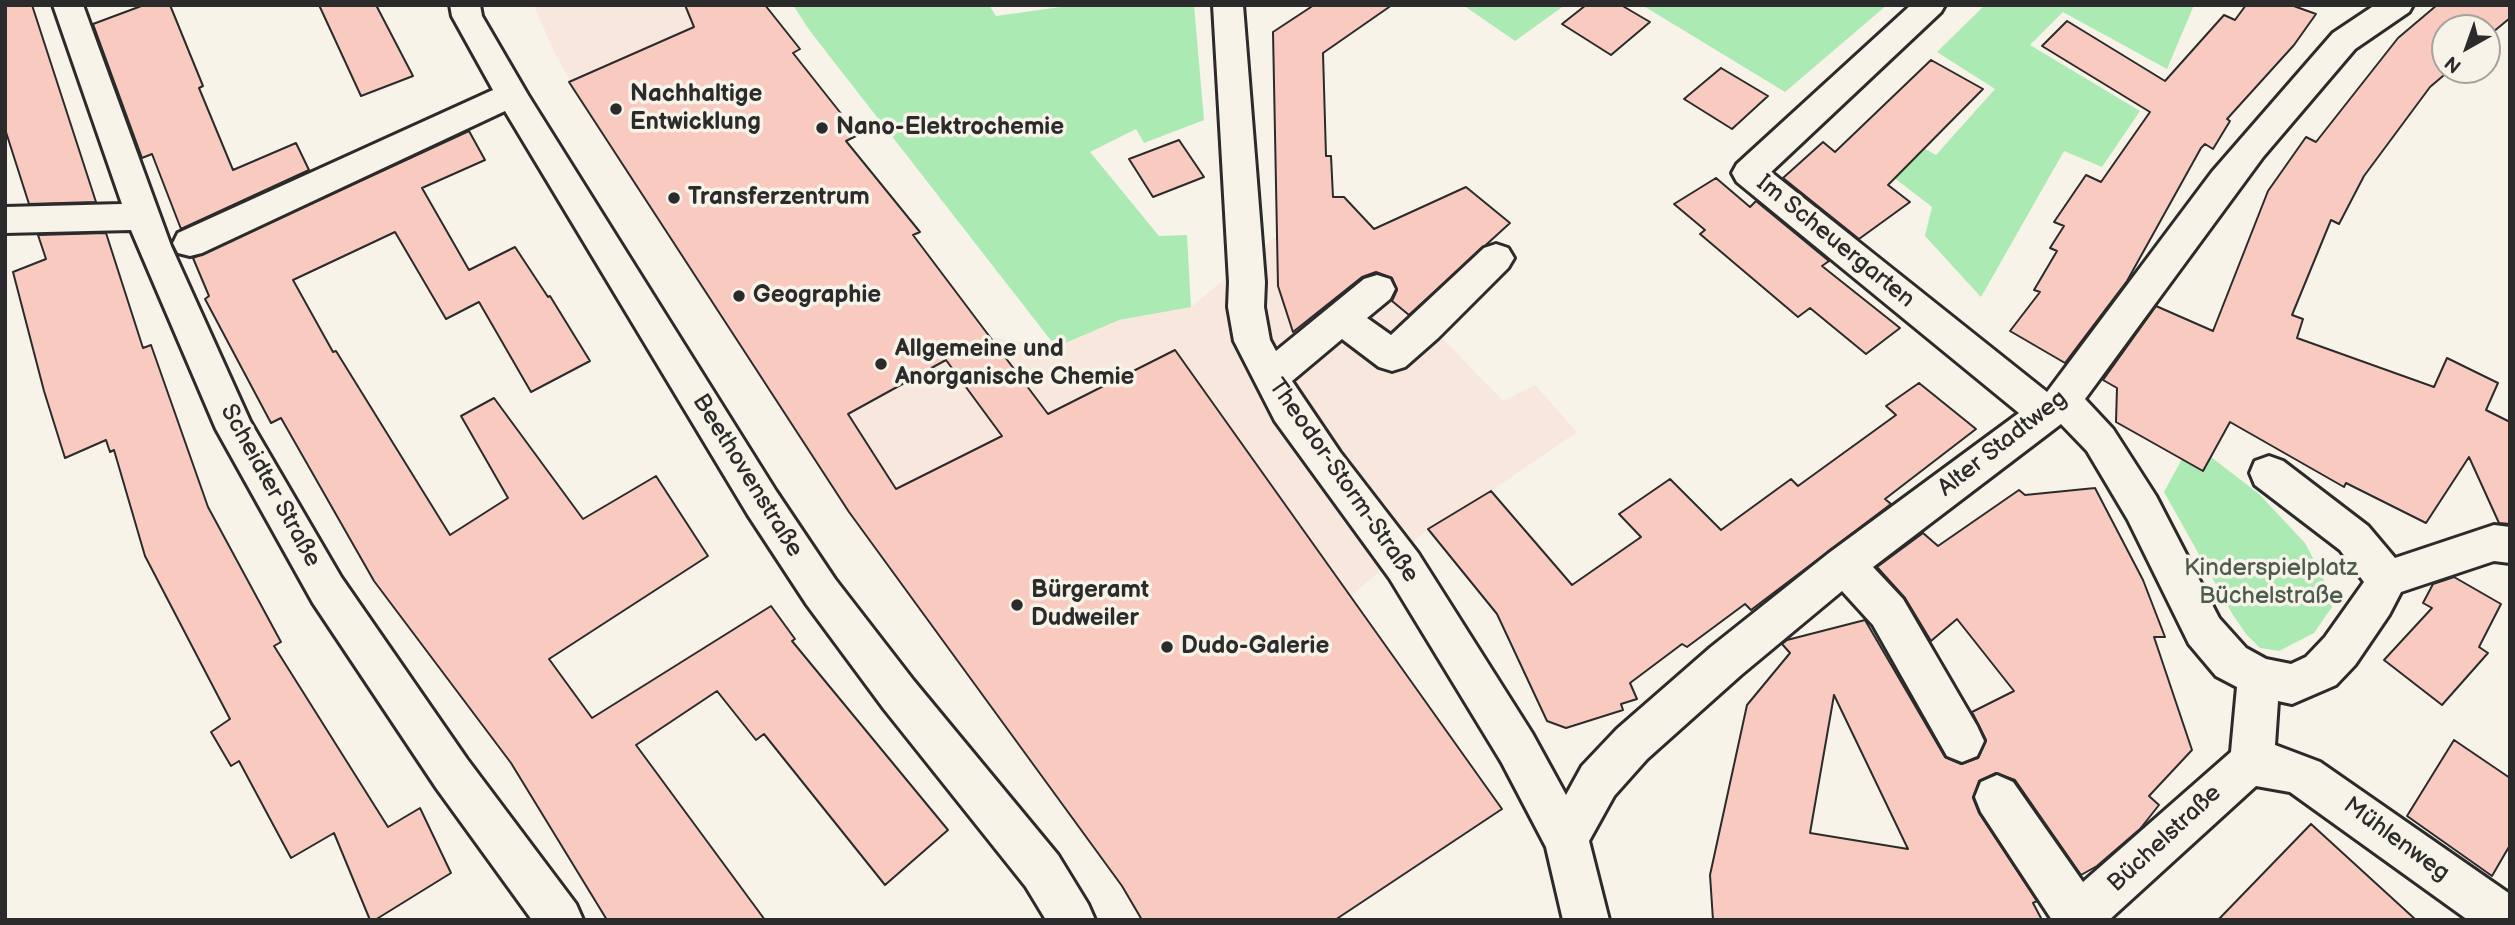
<!DOCTYPE html>
<meta charset="utf-8">
<style>
body{margin:0}
#map{position:relative;width:2515px;height:925px;overflow:hidden;background:#f7f3e8;font-family:"Balsamiq Sans",sans-serif}
canvas{display:block}
.frame{position:absolute;inset:0;border:7px solid #2b2b2b;pointer-events:none}
.north{position:absolute;left:2431px;top:14px;width:70px;height:70px;box-sizing:border-box;background:#f7f3e8;border:2px solid #a5a39c;border-radius:50%;rotate:220deg;font-size:19px;font-weight:700;line-height:28px;text-align:center;color:#2b2b2b}
.north::after{content:'';display:block;margin:auto;width:24px;height:32px;background:#2b2b2b;clip-path:polygon(50% 0,100% 100%,50% 72%,0 100%)}
</style>
<div id="map">
<canvas width="2515" height="925"></canvas>
<div class="frame"></div>
<div class="north">N</div>
</div>
<script>
const ctx = document.querySelector('canvas').getContext('2d');
ctx.lineJoin = 'round';
function fill(path, color) { ctx.fillStyle = color; ctx.fill(path, 'evenodd'); }
const toPath = rows => new Path2D(rows.map(r => 'M' + r).join(''));
function stroke(path, color, width, dash) { ctx.strokeStyle = color; ctx.lineWidth = width; ctx.lineCap = dash ? 'butt' : 'round'; ctx.setLineDash(dash || []); ctx.stroke(path); }
function label(font, color, halo, rows, align = 'center') {
  ctx.font = font + ' "Balsamiq Sans",sans-serif'; ctx.lineWidth = 7; ctx.setLineDash([]); ctx.textBaseline = 'middle'; ctx.strokeStyle = halo; ctx.fillStyle = color; for (const [text, x, y, turn = 0] of rows) {
    ctx.save(); ctx.translate(x, y); ctx.rotate((+turn || 0) * Math.PI / 180); ctx.textAlign = isNaN(turn) ? turn : align; if (halo) ctx.strokeText(text, 0, 0); ctx.fillText(text, 0, 0); ctx.restore();
  }
}
fill(toPath([
 [534,5,766,5,800,49,793,53,858,135,847,141,920,232,913,236,990,337,1056,347,1119,320,1191,307,1275,237,1334,237,1333,197,1344,198,1374,229,1466,187,1510,223,1415,320,1439,335,1503,401,1535,385,1577,432,1491,491,1428,529,1351,596,1502,809,1335,920,1142,920,1122,886,849,512,582,101,554,52]
]), '#f8e7dc');
fill(toPath([
 [793,5,989,5,996,16,1075,5,1194,5,1204,120,1144,143,1136,129,1090,152,1159,236,1187,235,1191,307,1119,320,1056,347,810,31],
 [1463,5,1565,5,1515,41],
 [1642,5,1887,5,1785,92],
 [1985,5,2194,5,2167,69,2063,12,2030,45,2140,111,2102,167,2064,151,1981,297,1925,236,1932,207,1848,142,1873,119,1936,155,1995,89,1937,52],
 [2211,457,2259,494,2305,543,2323,577,2332,607,2314,633,2279,651,2260,648,2246,634,2233,615,2164,492,2182,459]
]), '#abeab2');
const building = toPath([
 [5,5,32,5,96,202,29,204,5,129,5,5],
 [144,5,170,5,203,86,199,88,233,170,296,143,309,170,181,229,152,154,142,158,93,24,144,5],
 [319,5,376,5,413,76,361,96,319,5],
 [685,5,765,5,800,49,793,53,858,135,846,141,920,232,913,235,1048,414,1175,350,1502,809,1335,920,1142,920,1122,886,849,512,569,82,694,27,685,5],
 [946,360,1002,436,896,489,848,414,946,360],
 [1314,5,1392,5,1323,53,1326,156,1331,156,1333,197,1344,197,1374,229,1466,187,1510,223,1409,315,1392,301,1397,290,1392,278,1376,272,1362,277,1293,332,1278,286,1273,32,1314,5],
 [1586,5,1621,5,1650,22,1611,55,1562,24,1586,5],
 [2246,5,2291,5,2316,14,2294,45,2227,119,2230,121,2213,149,2205,144,2201,148,2127,281,2065,363,2010,331,2040,292,2034,290,2057,251,2050,248,2064,226,2054,222,2086,175,2101,182,2150,112,2042,46,2067,21,2165,81,2224,15,2235,20,2246,5],
 [2437,5,2510,5,2510,18,2487,37,2487,28,2445,28,2445,70,2450,70,2430,87,2364,176,2339,224,2331,220,2292,315,2303,319,2297,338,2434,387,2447,358,2498,383,2486,410,2510,422,2510,524,2499,523,2469,457,2426,523,2346,483,2344,487,2230,422,2203,471,2116,422,2117,388,2103,380,2156,306,2213,331,2268,191,2306,137,2316,142,2398,38,2437,5],
 [1931,60,1983,89,1888,185,1910,202,1859,239,1783,178,1823,142,1835,152,1931,60],
 [1721,68,1768,96,1732,129,1684,99,1721,68],
 [469,131,485,160,422,188,469,270,515,247,548,297,550,296,590,361,531,392,479,302,446,319,395,232,293,280,333,352,336,351,450,535,508,498,461,416,494,398,583,519,656,476,708,556,549,659,592,718,771,606,795,639,792,641,948,830,885,885,764,734,756,740,717,691,636,745,765,920,607,920,511,763,374,581,281,418,271,423,205,299,209,296,193,258,469,131],
 [1179,140,1204,177,1153,197,1129,159,1179,140],
 [1716,178,1750,207,1756,201,1829,261,1822,266,1900,328,1866,354,1810,308,1798,317,1700,234,1705,230,1674,204,1716,178],
 [106,233,143,348,151,345,208,507,281,642,274,646,388,827,420,808,451,873,375,920,370,920,334,833,291,858,239,761,231,766,211,732,230,719,145,556,114,450,110,452,106,440,65,458,44,391,13,272,46,259,38,235,106,233],
 [1919,383,1976,429,1885,499,1891,504,1751,610,1745,604,1687,647,1682,644,1630,683,1637,699,1621,704,1623,710,1566,728,1547,721,1497,614,1428,529,1491,491,1572,585,1641,537,1619,514,1670,479,1721,530,1791,479,1798,486,1896,415,1886,406,1919,383],
 [2095,488,2143,580,2165,637,2154,637,2192,750,2149,796,2159,805,2140,829,2097,866,2081,875,2015,780,1996,773,1979,781,1973,798,1979,813,2037,901,2033,903,2042,920,1713,920,1710,875,1747,705,1790,653,1782,644,1787,640,1865,620,1945,757,1961,764,1978,758,1986,740,1972,712,2014,691,1957,619,1931,641,1905,598,1877,567,1923,533,1938,546,2019,490,2025,495,2095,488],
 [1834,695,1908,849,1810,833,1834,695],
 [2454,577,2501,604,2479,647,2488,653,2442,705,2384,660,2432,608,2423,603,2433,584,2454,577],
 [2454,740,2510,778,2510,845,2492,876,2407,816,2454,740],
 [2311,824,2416,920,2218,920,2311,824]
]);
fill(building, '#f9cac0');
stroke(building, '#2b2b2b', 2);
const minor = toPath([
 [53,5,83,5,171,246,250,421,341,577,467,759,576,904,583,920,532,920,437,789,313,603,216,429,131,230,5,233,5,207,122,204,53,5],
 [450,5,480,5,482,16,528,95,776,491,835,579,914,681,1058,855,1088,904,1095,920,1046,920,1026,887,884,709,807,605,748,515,505,111,202,253,190,256,178,253,173,243,178,233,493,90,452,16,450,5],
 [1213,5,1243,5,1265,282,1264,307,1270,340,1276,351,1364,279,1377,275,1390,279,1395,289,1390,299,1367,318,1391,335,1484,248,1496,244,1508,248,1514,258,1508,268,1438,338,1405,367,1392,371,1379,367,1342,339,1292,381,1340,452,1418,553,1532,733,1566,795,1582,766,1617,729,1711,647,1829,553,2019,413,1737,182,1732,173,1737,164,1911,5,1945,5,1941,12,1771,172,2047,392,2212,172,2333,33,2375,5,2413,5,2409,12,2355,49,2263,157,2085,399,2113,429,2156,496,2219,618,2246,648,2266,659,2291,664,2306,657,2325,637,2364,582,2340,550,2255,485,2250,473,2255,461,2269,456,2283,461,2368,526,2395,558,2494,525,2510,527,2510,563,2494,561,2401,592,2389,615,2355,665,2336,685,2292,704,2278,701,2275,745,2320,762,2510,894,2510,920,2468,920,2290,792,2256,786,2109,920,2052,920,1981,812,1975,797,1981,782,1997,775,2013,782,2083,882,2231,752,2237,687,2216,676,2189,644,2128,520,2087,451,2061,424,1873,567,1903,599,1977,726,1984,741,1977,756,1962,762,1947,756,1873,625,1842,591,1741,675,1647,759,1614,796,1589,841,1609,920,1563,920,1546,847,1502,763,1390,579,1275,421,1234,341,1228,307,1229,282,1213,5]
]);
stroke(minor, '#2b2b2b', 6);
fill(minor, '#f7f3e8');
for (const [x, y, r, color] of [
 [616,109,7,"#2b2b2b"],
 [822,128,7,"#2b2b2b"],
 [674,198,7,"#2b2b2b"],
 [739,296,7,"#2b2b2b"],
 [881,364,7,"#2b2b2b"],
 [1017,605,7,"#2b2b2b"],
 [1167,647,7,"#2b2b2b"]
]) { const dot = new Path2D(); dot.arc(x, y, r, 0, 2 * Math.PI); ctx.fillStyle = color; ctx.fill(dot); stroke(dot, '#f7f3e8', 2.5); }
label('bold 24px', '#2b2b2b', '#f7f3e8', [
 ["Nachhaltige",630,95],
 ["Entwicklung",630,123],
 ["Nano-Elektrochemie",836,128],
 ["Transferzentrum",688,198],
 ["Geographie",753,296],
 ["Allgemeine und",895,350],
 ["Anorganische Chemie",895,378],
 ["Bürgeramt",1031,591],
 ["Dudweiler",1031,619],
 ["Dudo-Galerie",1181,647]
], 'left');
label('24px', '#2b2b2b', '#f7f3e8', [
 ["Im Scheuergarten",1835,242,39],
 ["Alter Stadtweg",2003,444,-38],
 ["Beethovenstraße",747,476,58],
 ["Theodor-Storm-Straße",1343,481,55],
 ["Scheidter Straße",270,486,61],
 ["Büchelstraße",2165,839,-43],
 ["Mühlenweg",2396,840,36]
]);
label('24px', '#4b5b4d', '#f7f3e8', [
 ["Kinderspielplatz",2271,569],
 ["Büchelstraße",2271,597]
]);
</script>
